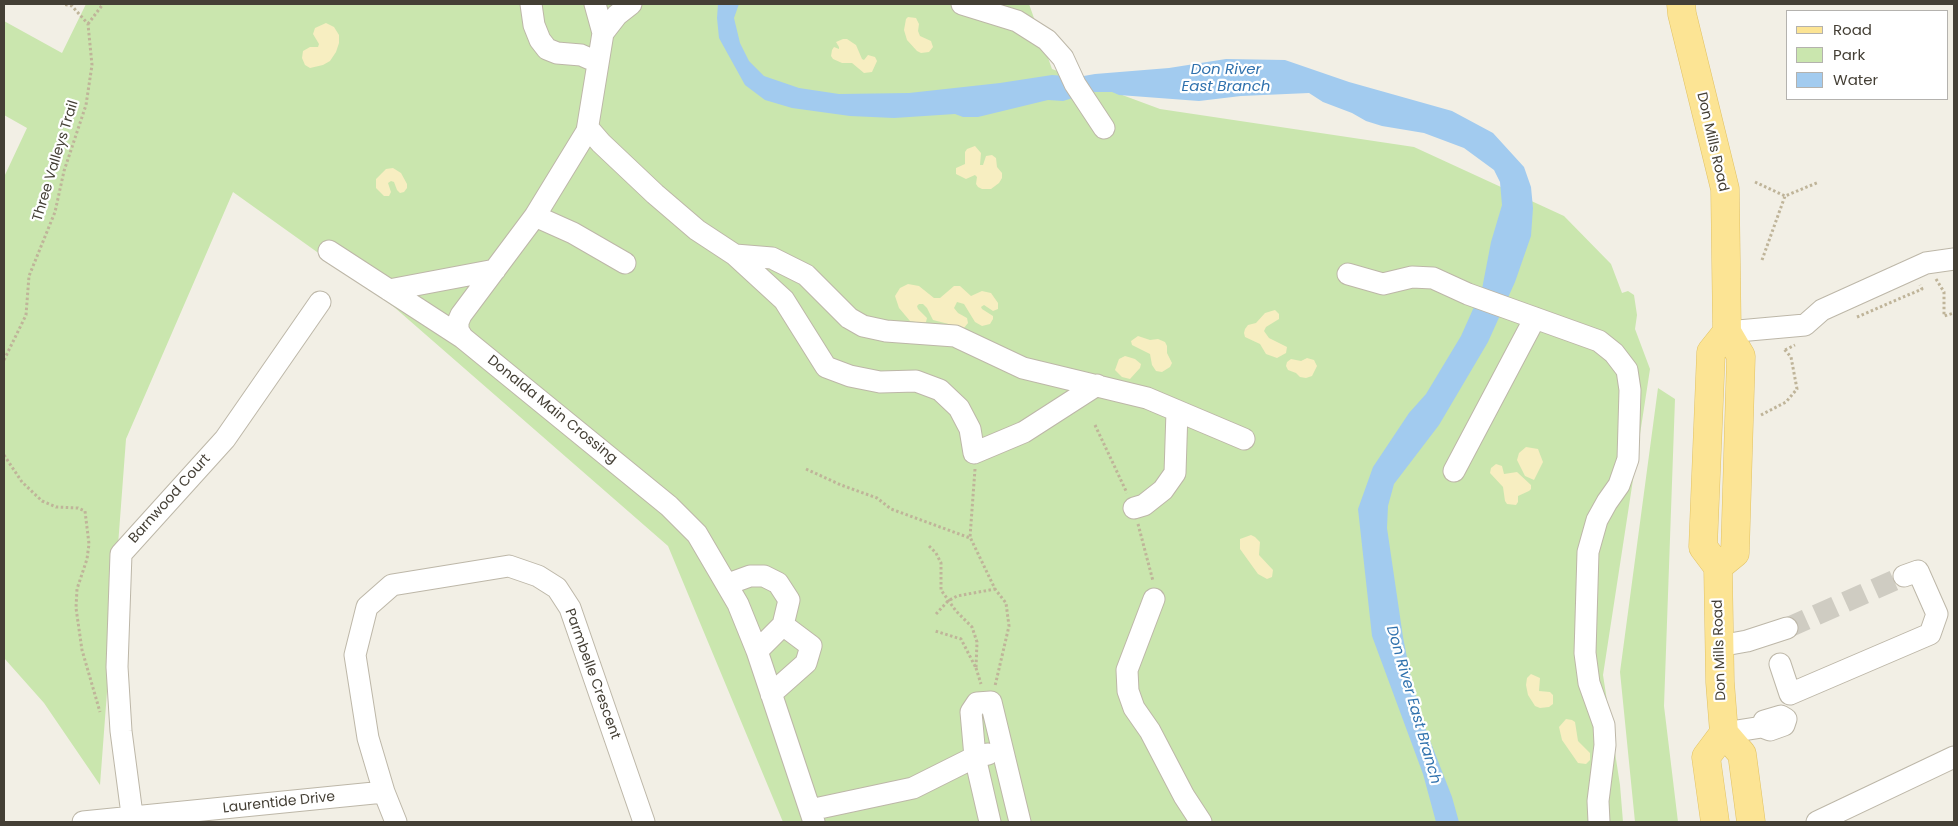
<!DOCTYPE html>
<style>
body{margin:0}
#map{position:relative;width:1958px;height:826px;overflow:hidden;background:#f2efe5;font-family:Poppins,sans-serif}
canvas{display:block}
.frame{position:absolute;inset:0;border:5px solid #443f35;pointer-events:none}
.legend{position:absolute;left:1786px;top:10px;width:162px;height:90px;box-sizing:border-box;background:#fff;border:1px solid #b4b2ae;margin:0;padding:6px 9px;list-style:none;font-size:15px;color:#443f35}
.legend li{display:flex;align-items:center;gap:10px;height:25px}
.legend b{width:25px;border:1px solid #b4b2ae}
</style>
<div id="map">
<canvas width="1958" height="826"></canvas>
<div class="frame"></div>
<ul class="legend">
<li><b style="height:6px;background:#fce494"></b>Road</li>
<li><b style="height:14px;background:#cae6ae"></b>Park</li>
<li><b style="height:14px;background:#a2cbef"></b>Water</li>
</ul>
</div>
<script>
const ctx = document.querySelector('canvas').getContext('2d');
ctx.lineJoin = 'round';
function fill(path, color) { ctx.fillStyle = color; ctx.fill(path, 'evenodd'); }
const toPath = rows => new Path2D(rows.map(r => 'M' + r).join(''));
function stroke(path, color, width, dash) { ctx.strokeStyle = color; ctx.lineWidth = width; ctx.lineCap = dash ? 'butt' : 'round'; ctx.setLineDash(dash || []); ctx.stroke(path); }
function label(font, color, halo, rows, align = 'center') {
  ctx.font = font + ' Poppins,sans-serif'; ctx.lineWidth = 4.5; ctx.setLineDash([]); ctx.textBaseline = 'middle'; ctx.strokeStyle = halo; ctx.fillStyle = color; for (const [text, x, y, turn = 0] of rows) {
    ctx.save(); ctx.translate(x, y); ctx.rotate((+turn || 0) * Math.PI / 180); ctx.textAlign = isNaN(turn) ? turn : align; if (halo) ctx.strokeText(text, 0, 0); ctx.fillText(text, 0, 0); ctx.restore();
  }
}
fill(toPath([
 [86,4,1029,4,1052,69,1160,109,1414,147,1564,216,1611,264,1622,293,1628,291,1634,295,1637,315,1635,329,1650,369,1603,675,1620,785,1623,822,783,822,668,546,394,307,233,192,126,439,100,785,44,703,4,658,4,177,27,128,4,115,4,21,62,53],
 [1658,388,1675,399,1664,706,1678,822,1635,822,1620,672]
]), '#cae6ae');
fill(toPath([
 [908,17,916,18,919,24,918,31,920,36,931,41,933,47,929,52,921,53,917,51,907,40,904,30,906,19],
 [326,23,334,27,339,35,339,43,336,52,330,61,323,65,310,68,305,65,302,58,303,51,310,47,318,47,319,44,313,34,315,28],
 [843,39,847,39,856,45,862,59,864,60,868,55,875,57,877,61,872,72,864,73,852,63,842,63,833,59,831,56,832,50,834,47,839,49,839,47,836,42],
 [975,146,981,153,980,165,983,165,986,156,992,155,996,158,997,167,1002,173,1002,178,999,183,991,189,982,189,978,187,976,184,977,177,975,175,966,179,956,174,956,168,965,164,965,152,967,149],
 [393,168,401,173,407,184,407,188,404,192,400,193,397,190,394,182,391,181,388,183,391,192,389,196,384,196,376,188,376,179,386,169],
 [908,284,919,286,934,298,940,298,954,286,960,286,971,296,982,291,991,293,998,303,998,309,993,311,984,305,981,307,982,309,993,316,993,319,990,324,982,326,975,322,964,304,957,302,954,308,958,313,967,318,968,323,964,328,933,320,927,308,923,304,919,304,917,306,918,309,927,318,926,322,921,323,910,321,899,308,895,296,900,288],
 [1275,310,1279,314,1279,319,1266,327,1264,331,1269,338,1287,347,1286,353,1277,358,1266,354,1260,344,1245,337,1244,333,1245,329,1248,325,1256,323,1265,313],
 [1138,336,1150,340,1158,339,1165,342,1167,346,1167,353,1172,363,1170,367,1162,372,1156,371,1152,365,1150,354,1132,345,1131,341],
 [1125,356,1135,359,1141,364,1140,368,1130,379,1122,377,1115,370,1119,359],
 [1307,358,1314,360,1317,366,1312,376,1306,378,1300,377,1296,373,1288,370,1286,366,1287,362,1291,359,1301,361],
 [1526,447,1538,449,1543,462,1534,480,1525,476,1517,460,1519,453],
 [1496,464,1502,466,1504,474,1517,472,1531,485,1531,489,1529,491,1518,496,1518,502,1516,505,1507,504,1505,501,1503,487,1490,473,1491,468],
 [1251,535,1255,537,1260,542,1259,555,1273,570,1272,577,1267,579,1258,574,1240,549,1240,539],
 [1531,674,1540,678,1539,691,1550,692,1553,695,1553,704,1549,707,1540,708,1535,706,1528,695,1526,685,1527,678],
 [1566,719,1572,720,1575,722,1578,741,1590,753,1590,760,1586,764,1578,763,1562,740,1559,727]
]), '#f7eec1');
fill(toPath([
 [718,4,739,4,734,18,740,43,749,61,764,76,799,88,839,94,909,93,1000,83,1052,75,1078,77,1095,74,1169,68,1226,59,1285,60,1349,82,1452,111,1493,133,1524,167,1531,187,1533,208,1531,236,1515,282,1488,342,1439,425,1394,484,1388,506,1387,528,1403,637,1411,678,1424,725,1452,797,1459,822,1436,822,1423,774,1372,636,1358,509,1373,467,1409,413,1426,394,1461,336,1482,289,1491,242,1502,205,1500,182,1494,170,1464,148,1424,133,1382,126,1366,121,1352,113,1323,102,1309,93,1241,96,1199,101,1119,95,1112,92,1093,92,1063,101,1048,100,978,117,963,117,955,114,894,118,850,116,792,108,765,100,745,85,719,38,717,18]
]), '#a2cbef');
stroke(toPath([
 [1787,628,1904,576]
]), '#cfccc2', 21, [21, 11]);
const minor = toPath([
 [531,4,534,25,540,40,547,49,557,53,581,55,597,62],
 [595,4,603,33],
 [631,4,617,15,603,33,587,131,535,216,461,315,458,322,458,330,463,338,669,506,697,534,738,604,757,651,814,822],
 [962,4,1017,21,1047,40,1063,58,1075,84,1104,128],
 [588,128,601,143,655,194,697,230,735,255,784,300,826,367,850,376,880,382,916,381,940,390,959,408,970,429,974,453,1024,432,1097,385],
 [535,216,573,233,625,263],
 [329,251,463,338],
 [735,255,772,258,806,275,849,318,863,326,886,331,955,336,1023,368,1147,398,1244,439],
 [1348,274,1383,284,1412,277,1433,278,1468,294,1599,341,1614,353,1627,370,1630,390,1628,459,1619,485,1607,502,1597,520,1588,552,1585,653,1589,683,1604,725,1605,745,1598,801,1599,822],
 [389,290,495,270],
 [1727,332,1805,325,1822,310,1926,263,1954,259],
 [1454,471,1535,318],
 [1134,508,1144,505,1163,490,1175,473,1177,411],
 [728,584,750,576,764,576,778,583,789,600,783,625],
 [1154,599,1127,670,1128,691,1134,708,1150,731,1184,796,1201,822],
 [1719,646,1747,641,1787,628],
 [757,651,783,625,811,646,806,663,771,694],
 [1780,664,1790,694,1930,634,1937,614,1918,571,1904,576],
 [1724,733,1762,727,1770,730,1784,725,1786,719,1781,716,1764,721,1762,727],
 [810,810,913,788,975,757,988,754],
 [83,822,384,792],
 [133,822,121,731,117,667,121,554,225,439,320,302],
 [396,822,384,792,368,738,355,655,367,607,392,585,509,566,538,576,557,588,570,608,644,822],
 [990,822,975,757,971,712,977,703,991,702,1020,822],
 [1817,822,1954,757]
]);
const major = toPath([
 [1681,4,1682,14,1725,189,1727,332,1741,356,1735,553,1718,567],
 [1727,332,1711,352,1703,547,1718,567,1720,682,1724,733,1742,754,1751,822],
 [1715,822,1706,757,1724,733]
]);
stroke(minor, '#bdb7a8', 23);
stroke(major, '#e1c264', 29);
stroke(toPath([
 [88,24,103,4],
 [1755,182,1785,196,1819,182],
 [1762,260,1785,196],
 [1936,279,1944,292,1944,316,1954,313],
 [1857,317,1922,289,1920,285],
 [1785,350,1795,345],
 [4,360,26,315,29,276,55,212,64,171,86,105,92,65,88,24,72,6,63,4],
 [1761,415,1786,402,1797,389,1791,357,1784,349],
 [1095,425,1127,493],
 [4,455,22,482,42,501,56,507,78,508,85,511,89,544,87,559,77,589,76,608,82,650,100,712],
 [806,469,841,485,877,498,891,509,970,538],
 [975,469,970,537,995,589,1006,603,1009,626,995,686],
 [1138,524,1153,581],
 [929,546,936,553,941,563,941,590,956,611,972,627,977,642,976,668,961,639,935,631],
 [936,614,948,601,957,596,995,589],
 [976,668,981,684]
]), '#bfb499', 3, [2.5, 2.5]);
stroke(minor, '#fff', 21);
stroke(major, '#fce494', 28);
label('14px', '#443f35', '#fff', [
 ["Don Mills Road",1712,142,77],
 ["Three Valleys Trail",56,161,-73],
 ["Donalda Main Crossing",552,410,39],
 ["Barnwood Court",170,499,-48],
 ["Don Mills Road",1720,650,-92],
 ["Parmbelle Crescent",592,674,70],
 ["Laurentide Drive",279,803,-6]
]);
label('italic 15px', '#3072ae', '#fff', [
 ["Don River",1226,70],
 ["East Branch",1226,87],
 ["Don River East Branch",1413,705,74]
]);
</script>
